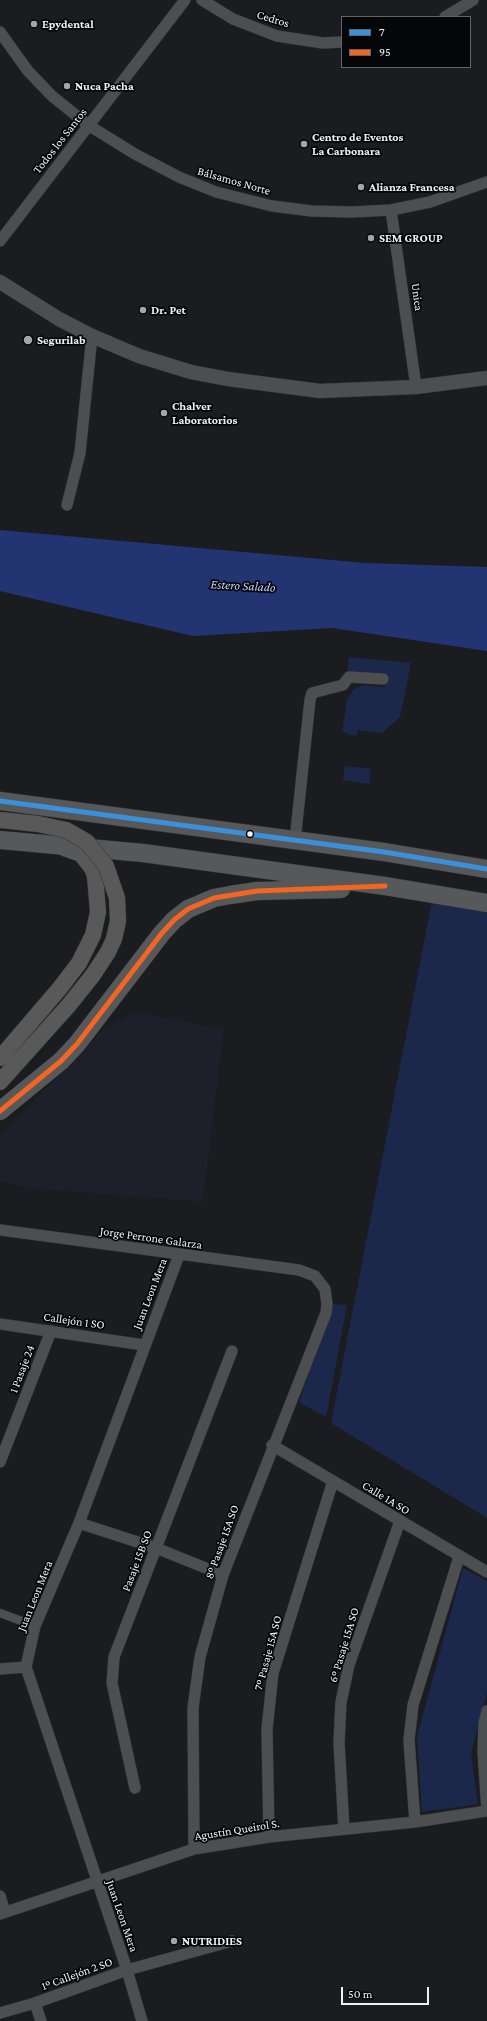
<!DOCTYPE html>
<meta charset="utf-8">
<style>
body{margin:0}
#map{position:relative;width:487px;height:2021px;overflow:hidden;background:#1b1c1f;font-family:"Crimson Pro",serif}
canvas{display:block}
.legend{position:absolute;left:341px;top:16px;width:130px;height:52px;box-sizing:border-box;background:#050608;border:1px solid #636467;margin:0;padding:5px 7px;list-style:none;font-size:12px;color:#f0f1f5}
.legend li{display:flex;align-items:center;gap:8px;height:20px}
.legend b{width:20px;border:1px solid #636467}
.scale{position:absolute;left:341px;top:1987px;width:88px;height:18px;box-sizing:border-box;border:2px solid #f0f1f5;border-top:0;padding-left:5px;font-size:12px;line-height:14px;white-space:nowrap;color:#f0f1f5;-webkit-text-stroke:3px #050608;paint-order:stroke}
</style>
<div id="map">
<canvas width="487" height="2021"></canvas>
<ul class="legend">
<li><b style="height:5px;background:#3a90db"></b>7</li>
<li><b style="height:5px;background:#f26522"></b>95</li>
</ul>
<div class="scale">50 m</div>
</div>
<script>
const ctx = document.querySelector('canvas').getContext('2d');
ctx.lineJoin = 'round';
function fill(path, color) { ctx.fillStyle = color; ctx.fill(path, 'evenodd'); }
const toPath = rows => new Path2D(rows.map(r => 'M' + r).join(''));
function stroke(path, color, width, dash) { ctx.strokeStyle = color; ctx.lineWidth = width; ctx.lineCap = dash ? 'butt' : 'round'; ctx.setLineDash(dash || []); ctx.stroke(path); }
function label(font, color, halo, rows, align = 'center') {
  ctx.font = font + ' "Crimson Pro",serif'; ctx.lineWidth = 3.5; ctx.setLineDash([]); ctx.textBaseline = 'middle'; ctx.strokeStyle = halo; ctx.fillStyle = color; for (const [text, x, y, turn = 0] of rows) {
    ctx.save(); ctx.translate(x, y); ctx.rotate((+turn || 0) * Math.PI / 180); ctx.textAlign = isNaN(turn) ? turn : align; if (halo) ctx.strokeText(text, 0, 0); ctx.fillText(text, 0, 0); ctx.restore();
  }
}
fill(toPath([
 [135,1012,224,1029,203,1202,31,1188,0,1182,0,1133,84,1051,104,1027]
]), '#1d202a');
fill(toPath([
 [349,657,411,663,400,717,382,733,358,730,356,736,342,732,347,700,353,690,362,685,385,687,385,679,347,673],
 [345,766,371,769,369,784,343,780],
 [432,901,487,909,487,1518,331,1423],
 [332,1304,347,1305,326,1417,299,1402],
 [463,1568,487,1581,487,1693,471,1752,478,1804,422,1812,417,1736]
]), '#1c274c');
fill(toPath([
 [0,530,365,563,487,567,487,651,332,628,193,636,0,591]
]), '#223572');
const pedestrian = toPath([
 [0,1613,35,1626]
]);
const minor = toPath([
 [202,0,233,19,277,36,323,43,342,42],
 [445,17,473,0],
 [0,32,28,71,52,96,88,125,135,154,179,177,216,192,272,206,312,211,351,212,391,210,430,202,487,182],
 [391,210,416,387],
 [0,241,185,0],
 [67,505,80,453,92,336],
 [295,841,310,700,312,693,343,685,349,677,383,679],
 [0,1230,299,1270,315,1276,325,1289,327,1304,326,1313,223,1575,200,1657,193,1708,194,1849],
 [0,1324,144,1345],
 [272,1445,487,1572],
 [0,1462,51,1331],
 [79,1523,156,1548,223,1575],
 [0,1669,26,1667],
 [135,1788,112,1683,114,1657,232,1351],
 [415,1822,409,1740,413,1705,459,1557],
 [344,1829,339,1743,341,1702,349,1665,400,1521],
 [269,1837,267,1729,273,1673,333,1481],
 [0,1896,5,1912],
 [0,1914,194,1849,269,1837,415,1822,487,1811,483,1752,484,1723,487,1711],
 [35,2003,41,2021],
 [0,2013,35,2003,127,1970,232,1941],
 [142,2021,127,1970,26,1667,35,1626,79,1523,179,1255]
]);
const tertiary = toPath([
 [0,282,59,319,92,336,139,356,191,372,228,379,320,391,416,387,487,378]
]);
const secondary = toPath([
 [0,1058,60,988,79,963,93,935,98,912,95,876,92,868,81,854,64,848],
 [0,1082,69,1005,93,975]
]);
const primary = toPath([
 [0,801,384,852,487,869],
 [0,840,143,853,385,886,487,903],
 [0,1111,61,1061,77,1044,162,933,174,920,188,909,214,898,230,895,257,891,341,889]
]);
stroke(pedestrian, '#353638', 9);
stroke(minor, '#353638', 12);
stroke(tertiary, '#353638', 15);
stroke(secondary, '#353638', 17);
stroke(primary, '#353638', 19);
stroke(pedestrian, '#4d4e4f', 8);
stroke(minor, '#4d4e4f', 11);
stroke(tertiary, '#4d4e4f', 14);
stroke(secondary, '#59595a', 16);
stroke(primary, '#57585a', 18);
const secondaryBridge = toPath([
 [0,820,38,824,66,830,87,842,106,866,117,898,118,921,114,939,108,952,93,975]
]);
stroke(secondaryBridge, '#353638', 17, []);
stroke(secondaryBridge, '#59595a', 16);
stroke(toPath([
 [0,801,384,852,487,869]
]), '#3a90db', 5);
stroke(toPath([
 [0,1111,61,1061,77,1044,162,933,174,920,188,909,214,898,257,891,385,886]
]), '#f26522', 5);
for (const [x, y, r, color] of [
 [34,24,4,"#a5a6aa"],
 [67,86,4,"#a5a6aa"],
 [304,144,4,"#a5a6aa"],
 [361,187,4,"#a5a6aa"],
 [371,238,4,"#a5a6aa"],
 [143,310,4,"#a5a6aa"],
 [28,340,5,"#a5a6aa"],
 [164,413,4,"#a5a6aa"],
 [250,834,3.5,"#f0f1f5"],
 [174,1941,4,"#a5a6aa"]
]) { const dot = new Path2D(); dot.arc(x, y, r, 0, 2 * Math.PI); ctx.fillStyle = color; ctx.fill(dot); stroke(dot, '#050608', 1.5); }
label('12px', '#f0f1f5', '#050608', [
 ["Cedros",273,19,17],
 ["Todos los Santos",60,141,-52],
 ["Bálsamos Norte",234,181,16],
 ["Unica",417,297,82],
 ["Jorge Perrone Galarza",151,1238,8],
 ["Juan Leon Mera",150,1294,-69],
 ["Callejón 1 SO",74,1321,8],
 ["1 Pasaje 24",22,1369,-69],
 ["Calle 1A SO",386,1498,31],
 ["8º Pasaje 15A SO",222,1542,-70],
 ["Pasaje 15B SO",137,1561,-69],
 ["Juan Leon Mera",35,1596,-68],
 ["6º Pasaje 15A SO",344,1645,-73],
 ["7º Pasaje 15A SO",268,1653,-75],
 ["Agustín Queirol S.",237,1830,-9],
 ["Juan Leon Mera",122,1916,71],
 ["1º Callejón 2 SO",77,1974,-20]
]);
label('bold 12px', '#f0f1f5', '#050608', [
 ["Epydental",42,24],
 ["Nuca Pacha",75,86],
 ["Centro de Eventos",312,137],
 ["La Carbonara",312,151],
 ["Alianza Francesa",369,187],
 ["SEM GROUP",379,238],
 ["Dr. Pet",151,310],
 ["Segurilab",37,340],
 ["Chalver",172,406],
 ["Laboratorios",172,420],
 ["NUTRIDIES",182,1941]
], 'left');
label('italic 13px', '#bfcff7', '#050608', [
 ["Estero Salado",243,586,3]
]);
</script>
